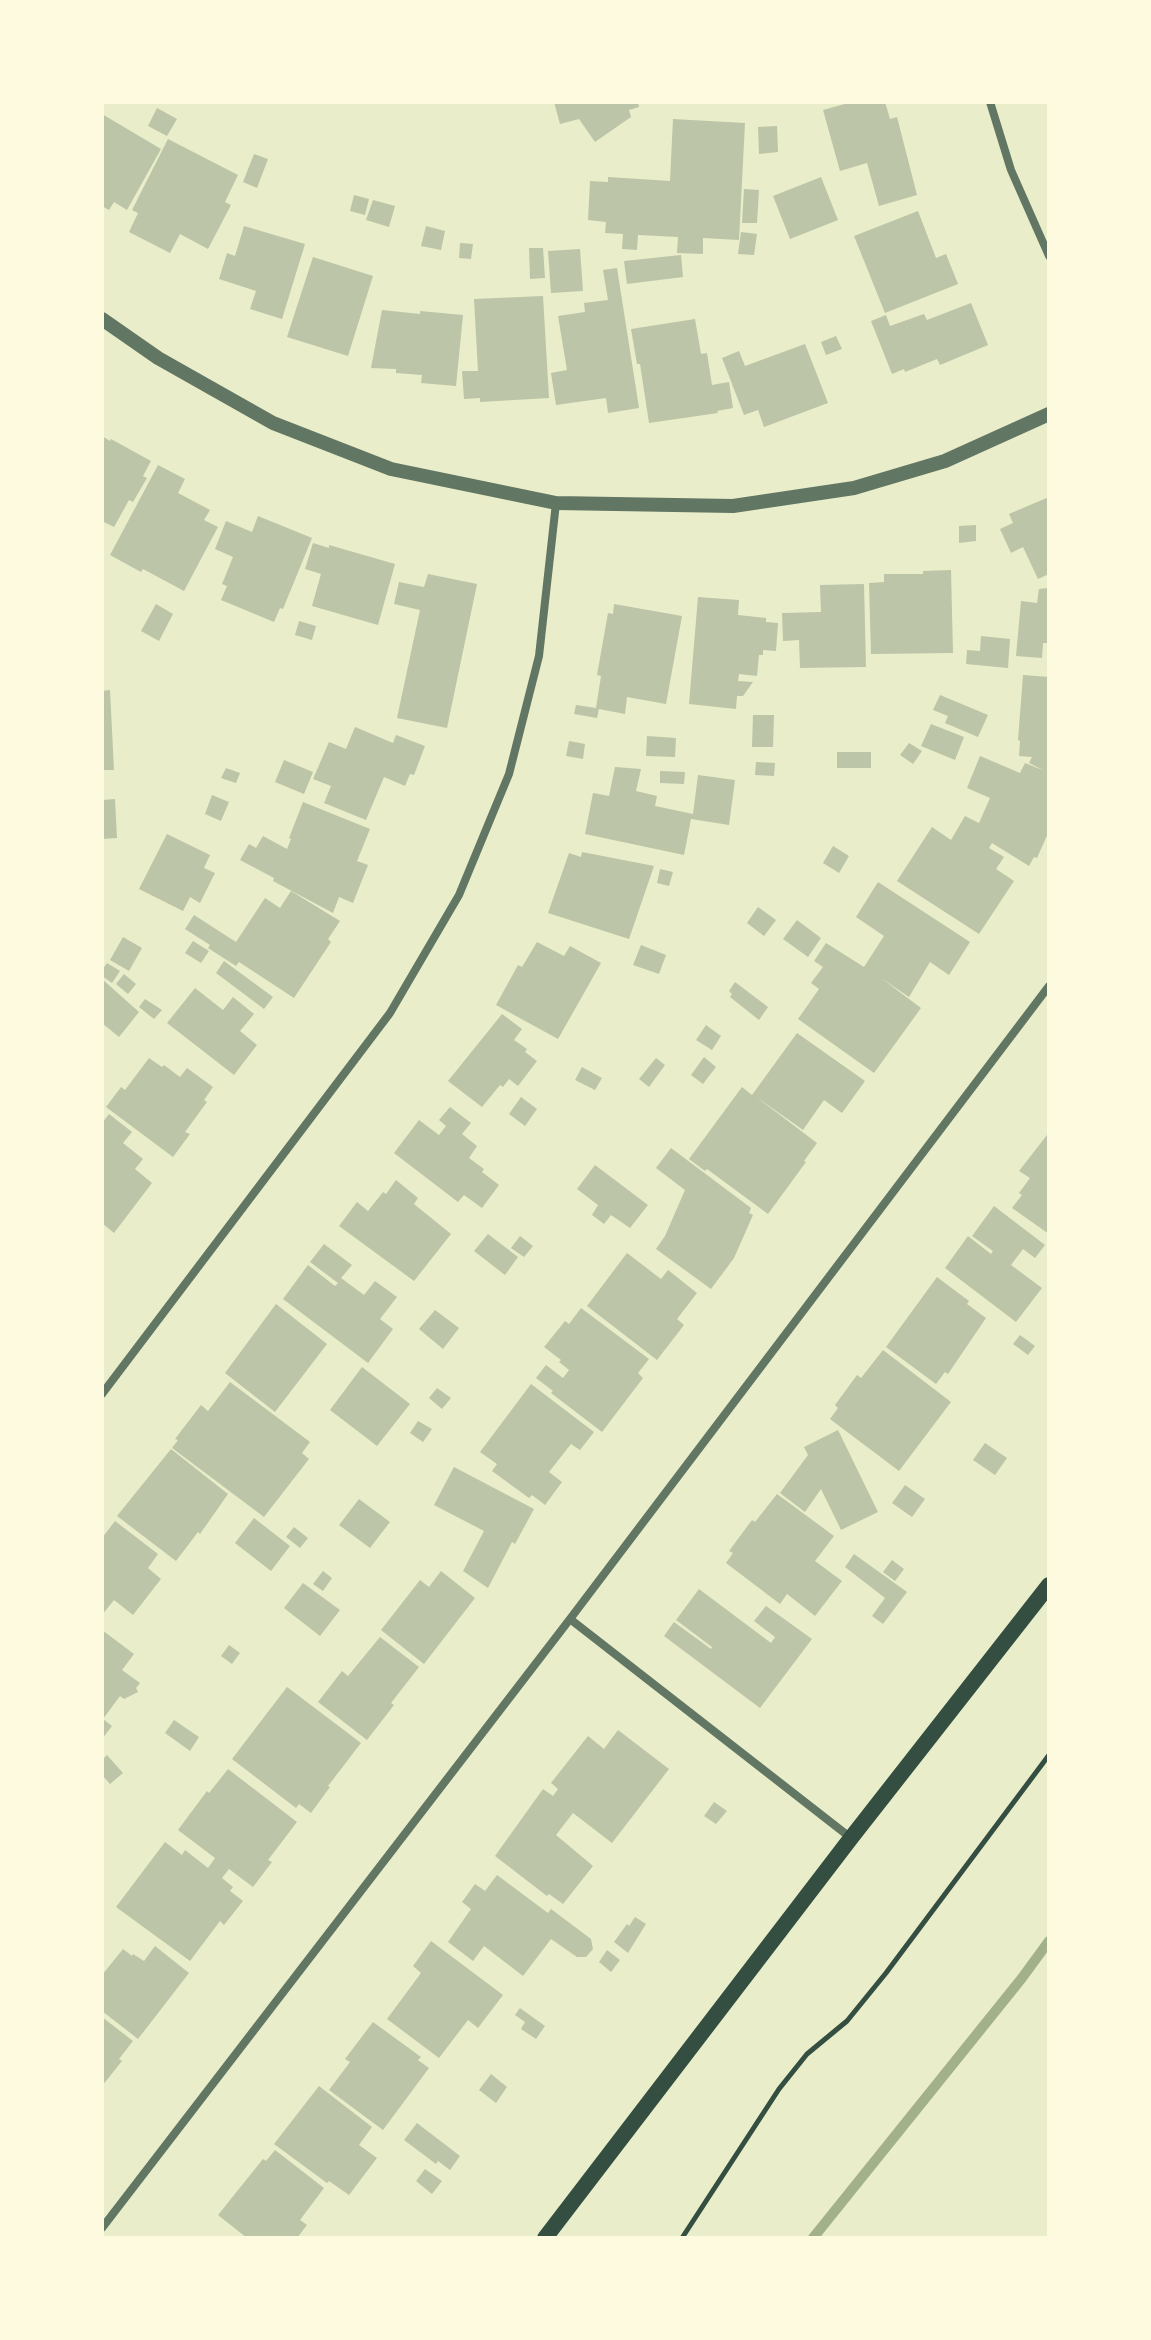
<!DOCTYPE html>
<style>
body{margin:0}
#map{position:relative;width:1151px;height:2340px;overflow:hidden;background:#e9edc9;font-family:"Nunito Sans",sans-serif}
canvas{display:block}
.frame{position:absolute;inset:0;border:104px solid #fefae0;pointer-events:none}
</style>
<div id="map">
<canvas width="1151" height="2340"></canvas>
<div class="frame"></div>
</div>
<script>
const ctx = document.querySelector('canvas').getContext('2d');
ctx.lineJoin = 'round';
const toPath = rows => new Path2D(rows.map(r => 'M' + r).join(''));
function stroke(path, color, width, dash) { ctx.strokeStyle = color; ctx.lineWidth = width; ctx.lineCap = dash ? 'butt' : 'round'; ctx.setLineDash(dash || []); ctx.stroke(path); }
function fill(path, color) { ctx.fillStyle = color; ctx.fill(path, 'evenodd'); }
stroke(toPath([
 [813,2238,1022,1978,1049,1941]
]), '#a3b18a', 10);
fill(toPath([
 [554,102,638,102,639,107,629,110,631,117,595,142,579,119,560,124],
 [852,102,885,102,890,119,897,117,917,195,879,206,867,163,840,171,823,110],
 [157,108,177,119,167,136,148,126],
 [102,114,161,149,127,210,114,202,109,210,102,206],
 [673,119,745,123,739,240,703,238,703,254,677,253,678,237,638,235,637,250,622,249,623,234,605,233,606,222,588,220,590,181,608,182,608,177,670,181],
 [777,126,778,152,759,154,758,127],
 [168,139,238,175,225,202,231,205,208,249,180,234,170,253,129,232,138,213,132,210],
 [254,154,268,159,257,188,243,182],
 [821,177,838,220,790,239,773,196],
 [744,189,759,190,757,223,742,223],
 [354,195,369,199,365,215,350,211],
 [373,200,395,206,389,227,366,220],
 [918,211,936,258,946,254,958,284,885,313,854,236],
 [244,226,305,244,282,319,250,309,256,291,219,279,227,253,235,256],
 [426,226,445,231,441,250,421,246],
 [741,232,757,234,754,255,738,254],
 [460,243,473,244,471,259,459,258],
 [529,248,543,248,545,278,530,279],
 [580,249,583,291,551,293,548,251],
 [681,255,683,277,627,284,624,261],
 [313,257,373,276,348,356,287,337],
 [617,268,639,408,608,413,606,398,556,405,551,373,567,370,558,316,585,312,584,303,608,300,603,270],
 [543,296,549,398,480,402,480,398,464,399,462,371,478,371,474,299],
 [971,303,988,345,940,365,937,359,905,372,904,369,892,374,871,321,886,315,890,326,924,314,927,320],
 [382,310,420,314,420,311,463,315,456,386,421,383,422,375,396,373,396,369,371,368],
 [695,319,701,354,707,353,712,385,729,382,733,408,717,411,718,413,649,423,640,364,637,364,631,329],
 [836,336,842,349,826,355,821,342],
 [805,344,828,403,764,427,758,410,744,415,722,358,739,351,745,366],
 [102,436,110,441,111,439,151,461,143,476,147,478,133,502,129,500,114,527,102,521],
 [158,465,185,479,178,493,210,510,204,520,218,527,184,591,143,569,141,572,110,555],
 [1049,497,1049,574,1038,579,1023,547,1011,553,1000,529,1013,523,1009,514],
 [258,516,312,538,283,609,280,608,274,622,221,600,227,586,222,584,233,557,215,549,226,521,252,532],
 [976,525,976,541,959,543,959,526],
 [313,543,329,548,329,545,395,564,378,625,312,606,321,574,305,569],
 [951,570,953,653,871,654,869,583,884,582,884,574,923,574,923,571],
 [428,574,477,584,447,728,397,718,420,610,394,604,399,582,424,587],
 [864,584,866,667,800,668,799,640,783,641,782,613,821,612,820,585],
 [1049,588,1049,643,1043,643,1042,658,1016,656,1021,601,1037,603,1039,589],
 [698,597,739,600,738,615,766,618,766,622,778,623,776,651,763,650,763,655,759,655,757,676,739,674,738,681,753,682,743,696,737,696,736,709,689,704],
 [156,604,173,614,159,641,141,631],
 [614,604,682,616,666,704,627,697,625,714,599,709,597,718,574,714,576,705,596,708,601,676,597,675,608,613,613,614],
 [299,621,316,626,312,640,295,635],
 [981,636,1010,639,1008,668,966,664,967,650,980,651],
 [1023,675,1049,677,1049,831,1037,858,1034,857,1029,866,992,843,989,848,1004,857,996,869,1014,881,979,934,897,881,932,827,951,840,965,816,979,823,990,798,967,788,980,756,1020,773,1025,763,1045,771,1029,763,1032,757,1019,756,1020,741,1018,740],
 [110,690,114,770,102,770,102,691],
 [940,695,988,715,978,737,945,723,948,716,933,710],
 [753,715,774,715,773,747,752,747],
 [931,724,964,737,955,760,921,746],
 [355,727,393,743,396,735,425,746,414,775,410,774,405,786,384,777,366,820,324,803,331,786,313,779,329,742,346,749],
 [647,736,676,738,675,757,646,756],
 [569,741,585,744,583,759,566,756],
 [909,743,922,751,913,764,900,755],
 [837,752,871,752,871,768,837,768],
 [284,760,313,772,304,794,275,782],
 [756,762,775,763,774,776,755,775],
 [615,767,641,769,636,791,657,796,655,806,693,814,698,775,735,780,729,825,691,819,684,855,585,834,593,793,609,796],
 [226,768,240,773,236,783,221,778],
 [660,771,685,772,684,784,660,783],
 [212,795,229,802,221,821,205,814],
 [115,799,117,838,102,839,102,800],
 [303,802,370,829,357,861,368,865,353,903,339,897,333,913,273,881,274,878,240,860,249,844,256,848,263,836,287,849,291,839,289,838],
 [167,834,210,855,204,868,215,873,200,903,190,897,183,911,139,889],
 [833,846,849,856,839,873,823,863],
 [582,852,654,866,629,939,548,913,569,853,581,857],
 [660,869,673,872,669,886,657,883],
 [878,882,970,942,949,975,930,962,909,997,881,978,921,1008,874,1073,798,1019,819,989,811,983,823,967,814,961,826,943,864,967,884,936,856,917],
 [291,891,340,921,328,939,331,942,294,998,239,962,236,966,208,948,210,945,185,929,194,915,236,942,265,898,280,908],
 [758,907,776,920,764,936,747,923],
 [797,920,821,938,808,957,783,939],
 [123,937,142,948,129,971,110,960],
 [193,941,209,951,201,963,185,953],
 [537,942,564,956,570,946,601,963,558,1039,496,1005,518,965,522,967],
 [641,945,666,955,659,974,633,965],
 [224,961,273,997,264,1009,216,973],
 [107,963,120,971,112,983,102,976,102,970],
 [124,974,136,984,128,994,116,984],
 [102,979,139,1012,119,1037,102,1023],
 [735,982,768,1007,759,1020,730,997,732,994,729,991],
 [195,988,223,1010,233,997,254,1014,240,1031,257,1045,234,1075,167,1023],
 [145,999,162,1010,154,1019,139,1007],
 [502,1014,522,1029,514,1040,527,1049,525,1052,537,1061,518,1086,509,1079,503,1087,500,1085,482,1107,448,1081],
 [706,1025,721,1036,712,1050,696,1040],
 [797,1033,865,1081,842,1113,824,1100,803,1130,755,1096,817,1143,804,1161,806,1162,768,1214,707,1169,705,1171,689,1159,742,1087,752,1095],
 [704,1057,716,1067,703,1084,691,1075],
 [149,1058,162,1067,164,1065,180,1077,187,1068,213,1087,204,1100,207,1102,185,1132,190,1134,173,1157,106,1107,121,1087,125,1090],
 [656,1058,665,1065,649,1087,639,1079],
 [582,1067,602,1078,595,1090,575,1080],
 [521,1097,537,1109,525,1126,509,1114],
 [450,1107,471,1123,462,1134,477,1146,469,1158,484,1169,482,1172,499,1185,482,1208,464,1195,458,1202,394,1153,419,1120,439,1135,446,1126,439,1120],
 [109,1114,132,1132,123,1143,143,1159,135,1169,152,1183,114,1233,102,1223,102,1123],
 [1047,1135,1049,1136,1049,1234,1012,1208,1022,1195,1019,1193,1030,1178,1019,1171],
 [671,1148,751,1208,749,1213,753,1215,734,1258,711,1289,656,1249,665,1236,685,1190,656,1168],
 [595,1165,648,1205,630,1228,611,1215,604,1224,592,1215,598,1205,577,1189],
 [396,1180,418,1198,414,1204,451,1234,414,1281,339,1226,357,1202,368,1211,383,1192,386,1194],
 [994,1206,1045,1245,1035,1258,1023,1249,1011,1265,1042,1288,1016,1322,945,1268,968,1236,991,1254,993,1251,972,1236],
 [488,1234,518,1257,505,1275,474,1251],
 [520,1236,533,1246,524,1257,511,1248],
 [324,1244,352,1265,341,1278,364,1295,375,1281,397,1297,380,1319,393,1329,368,1363,283,1299,308,1265,335,1286,338,1283,310,1262],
 [627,1253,661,1279,668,1270,697,1293,677,1319,684,1325,657,1360,587,1306],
 [937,1277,969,1301,967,1304,986,1318,948,1374,945,1372,936,1384,886,1347],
 [276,1304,327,1344,275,1412,225,1373],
 [581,1308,649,1359,638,1373,643,1378,602,1432,551,1393,553,1391,536,1378,546,1365,563,1378,569,1370,559,1362,561,1360,544,1347,565,1321,569,1324],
 [435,1310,459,1328,443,1349,419,1329],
 [1020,1335,1035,1346,1028,1355,1013,1344],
 [883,1350,951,1402,899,1471,830,1419,838,1408,835,1405,857,1375,861,1378],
 [362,1367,410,1404,377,1446,330,1410],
 [230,1382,310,1442,302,1453,309,1459,264,1517,172,1448,178,1440,175,1439,201,1405,208,1411],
 [531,1384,594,1432,580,1450,571,1444,549,1472,562,1482,545,1505,532,1495,529,1498,492,1471,497,1464,480,1452],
 [437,1388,451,1398,442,1409,429,1398],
 [418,1421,432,1429,423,1442,410,1433],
 [838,1430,878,1512,841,1530,821,1489,805,1512,780,1493,808,1455,804,1447],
 [985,1443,1007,1458,995,1475,973,1460],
 [171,1449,228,1494,200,1534,198,1532,176,1561,117,1516],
 [454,1467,534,1509,515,1544,512,1542,488,1588,463,1571,484,1531,434,1505],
 [905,1485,925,1499,912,1517,892,1503],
 [777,1494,834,1536,815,1561,842,1581,815,1616,787,1594,780,1604,726,1563,733,1553,729,1551,752,1520,755,1522],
 [359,1499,390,1522,370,1548,339,1525],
 [254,1518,290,1546,271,1571,235,1543],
 [115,1521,158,1554,148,1568,161,1579,133,1615,114,1600,102,1615,102,1538],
 [294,1527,308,1538,300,1548,286,1537],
 [854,1554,907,1592,883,1624,872,1616,885,1598,845,1567],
 [892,1560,904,1569,895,1581,883,1572],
 [323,1571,332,1578,323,1591,313,1584],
 [441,1571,475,1598,424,1664,381,1630,420,1580,429,1587],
 [303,1583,340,1610,320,1636,284,1608],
 [699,1589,771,1643,775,1637,754,1621,766,1606,812,1639,760,1708,664,1636,674,1622,711,1649,712,1647,676,1620],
 [102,1630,134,1654,122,1670,140,1683,136,1688,138,1692,124,1699,120,1696,103,1719,112,1726,102,1739],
 [380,1637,419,1667,391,1703,394,1705,367,1740,318,1702,342,1671,348,1676],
 [229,1645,240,1653,232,1664,221,1656],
 [287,1687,361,1743,328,1786,330,1787,311,1813,299,1804,296,1808,232,1759],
 [174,1720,199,1737,190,1751,165,1733],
 [618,1730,669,1769,612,1843,573,1813,556,1835,593,1866,563,1904,549,1894,547,1896,495,1856,543,1789,553,1796,558,1789,551,1783,588,1736,604,1749],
 [107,1755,123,1773,110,1784,102,1775,102,1760],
 [228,1769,297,1822,268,1860,272,1862,253,1887,229,1869,222,1878,233,1887,230,1891,243,1901,224,1925,220,1921,190,1961,116,1907,165,1842,182,1855,185,1850,208,1868,215,1858,178,1830,207,1791,209,1793],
 [714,1802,727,1811,716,1824,704,1816],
 [497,1875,548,1913,551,1909,591,1939,593,1949,586,1957,577,1957,551,1939,523,1976,484,1946,473,1961,448,1942,471,1909,462,1902,475,1884,485,1891],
 [635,1917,646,1924,628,1953,614,1942,627,1924,629,1926],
 [431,1941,503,1995,478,2028,468,2020,439,2058,387,2019,421,1973,413,1966],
 [155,1946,189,1973,138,2039,102,2011,102,1975,123,1949,132,1956,133,1954,144,1961],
 [607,1950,620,1960,611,1972,599,1962],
 [520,2008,545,2026,536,2039,521,2029,525,2022,515,2015],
 [102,2017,133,2041,119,2059,122,2061,102,2086],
 [373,2022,421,2057,418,2060,429,2068,383,2130,329,2090,350,2062,345,2059],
 [491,2074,507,2087,496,2103,479,2090],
 [319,2086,372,2127,359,2145,377,2158,349,2195,329,2181,327,2183,274,2144],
 [417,2123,460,2156,450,2170,438,2161,436,2164,404,2140],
 [275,2150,324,2188,300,2220,307,2225,297,2238,289,2236,287,2238,247,2238,218,2215,263,2159,266,2161],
 [425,2169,442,2181,432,2194,416,2181]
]), '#bcc5a7');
stroke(toPath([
 [682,2238,779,2089,807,2054,847,2021,886,1973,1049,1755]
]), '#344e41', 5);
stroke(toPath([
 [990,102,1011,170,1049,256],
 [102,1394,390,1013,459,895,509,774,539,656,556,503],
 [570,1619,851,1838],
 [102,2228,570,1619,1049,986]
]), '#617663', 8);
stroke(toPath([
 [102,319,158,358,273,423,391,469,556,503,733,506,854,488,945,461,1049,414]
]), '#617663', 14);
stroke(toPath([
 [545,2238,851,1838,1049,1585]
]), '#344e41', 16);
</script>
